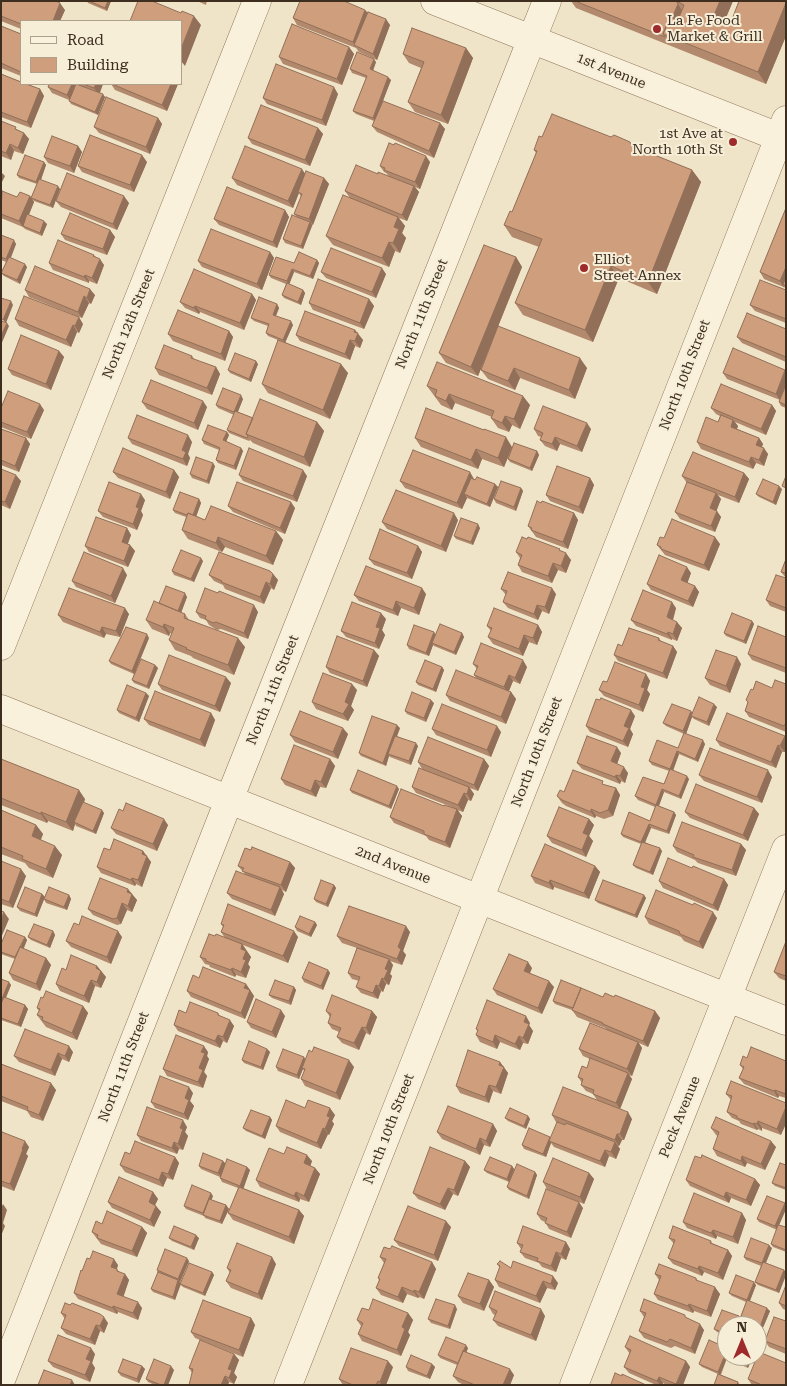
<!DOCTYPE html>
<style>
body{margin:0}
#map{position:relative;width:787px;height:1386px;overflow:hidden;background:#f0e4c8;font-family:"Roboto Serif",serif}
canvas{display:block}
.frame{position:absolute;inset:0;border:2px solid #3d2e20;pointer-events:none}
.legend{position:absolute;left:20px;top:20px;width:162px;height:65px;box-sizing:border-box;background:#f7eed8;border:1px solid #ada18e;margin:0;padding:6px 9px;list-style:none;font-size:15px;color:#3d2e20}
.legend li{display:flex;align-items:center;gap:10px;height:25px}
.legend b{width:25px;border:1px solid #ada18e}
.north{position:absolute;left:717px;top:1316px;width:50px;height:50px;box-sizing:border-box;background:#f7eed8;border:1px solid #ada18e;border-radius:50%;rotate:0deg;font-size:14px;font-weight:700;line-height:20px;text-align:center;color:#3d2e20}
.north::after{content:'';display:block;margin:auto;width:18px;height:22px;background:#9e2a2b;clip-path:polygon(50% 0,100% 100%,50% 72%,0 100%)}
</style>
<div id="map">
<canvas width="787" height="1386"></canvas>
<div class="frame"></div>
<ul class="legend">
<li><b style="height:6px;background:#faf1dc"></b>Road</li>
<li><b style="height:14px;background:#cf9f7d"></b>Building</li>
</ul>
<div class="north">N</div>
</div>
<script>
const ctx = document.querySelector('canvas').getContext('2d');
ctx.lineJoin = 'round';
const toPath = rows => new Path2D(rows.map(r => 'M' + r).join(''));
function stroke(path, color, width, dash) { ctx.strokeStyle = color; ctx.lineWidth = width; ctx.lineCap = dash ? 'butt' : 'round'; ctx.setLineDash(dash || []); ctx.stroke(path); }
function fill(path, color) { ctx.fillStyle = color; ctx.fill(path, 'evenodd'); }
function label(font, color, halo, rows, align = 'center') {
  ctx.font = font + ' "Roboto Serif",serif'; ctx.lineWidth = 4; ctx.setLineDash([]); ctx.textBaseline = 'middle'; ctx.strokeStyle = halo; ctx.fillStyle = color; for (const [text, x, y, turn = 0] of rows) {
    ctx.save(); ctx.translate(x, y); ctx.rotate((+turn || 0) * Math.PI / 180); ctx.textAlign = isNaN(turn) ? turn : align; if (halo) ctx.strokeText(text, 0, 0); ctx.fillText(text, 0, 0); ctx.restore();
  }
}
const minor = toPath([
 [435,1,786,140],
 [1,646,257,1],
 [1,709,786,1021],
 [1,1380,229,800,547,1],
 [288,1385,786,120],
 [574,1385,786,849]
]);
stroke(minor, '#8d765c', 29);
stroke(minor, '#faf1dc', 28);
fill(toPath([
 [87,1,111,1,107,11,88,3],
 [197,1,207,1,206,5],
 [571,1,733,1,725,20,731,22,786,1,786,36,766,84,576,8],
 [1,3,65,10,60,21,21,21,21,29,1,21],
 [365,10,368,13,390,25,377,60,359,52,356,48,297,25,293,18],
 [1,26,21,34,21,76,1,68],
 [349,47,354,54,342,85,283,64,279,57],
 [466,48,473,58,448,124,415,112,408,102,421,68,409,63,403,54],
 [376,62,373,71,391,80,381,105,440,123,445,129,434,158,377,132,372,126,374,121,356,114,353,111,366,78,352,73,350,69],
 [1,74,40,89,44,96,31,128,1,117],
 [49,84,103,84,100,93,105,97,98,115,71,104,69,100,52,93,48,87],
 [111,84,178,84,167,111,115,90],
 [338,94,326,126,267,104,263,98],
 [158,118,162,124,150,154,99,133,94,127],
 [1,121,24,133,29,139,23,154,14,151,11,160,1,156],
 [318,128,323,134,310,166,252,144,248,138],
 [542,137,634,147,692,170,701,182,657,294,619,278,593,342,523,315,515,303,539,247,512,237,504,225,512,212,536,153,534,150],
 [78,146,82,152,74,173,48,163,44,157],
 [44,162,46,165,41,180,60,189,53,208,34,201,31,198,37,184,19,178,17,175],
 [147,162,134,192,82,172,78,166],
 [430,162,420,189,415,187,419,192,407,221,399,218,405,226,402,233,406,238,400,253,395,251,389,267,333,245,326,236,350,198,345,191,378,174,389,176,386,173,384,172,380,166],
 [305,174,324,178,329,184,303,249,285,243,283,239,297,217,294,214,301,197,299,193,293,208,237,185,232,178],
 [1,193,17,197,30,196,34,202,29,215,47,224,42,236,25,229,23,227,1,218],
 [56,201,129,203,117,230,61,207],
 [786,208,786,288,764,279,760,272],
 [285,210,289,217,277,248,219,225,214,219],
 [110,230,115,237,107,255,65,240,61,234],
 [1,235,16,244,10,258,27,267,20,284,4,276,1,273,6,262,1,260],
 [270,252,274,258,262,290,202,267,198,261],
 [94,255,104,265,97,284,89,281,89,283,53,270,49,263],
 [516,257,522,267,478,376,446,363,439,353],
 [317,260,319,263,313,279,294,272,289,284,303,290,305,293,301,305,284,298,282,295,286,284,271,278,269,275,294,263],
 [321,272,386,274,376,298,326,278],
 [25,290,95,295,91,304,89,303,82,318,29,297],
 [786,290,786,323,755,311,750,305],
 [252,294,256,300,244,330,200,312,199,314,185,308,180,302],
 [369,299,374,306,364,329,313,310,309,303],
 [277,304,279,308,276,316,293,325,285,342,348,373,330,419,268,393,262,384,278,340,268,336,266,333,268,326,254,321,251,318],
 [15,319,83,324,79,333,77,332,71,347,19,326],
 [498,326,587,368,575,399,520,378,515,390,488,379,481,370],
 [786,329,786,362,742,343,737,337],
 [355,330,363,340,360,348,355,346,350,360,300,341,296,335],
 [229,331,233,337,225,361,173,341,168,334],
 [59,351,64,357,51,390,12,375,8,369],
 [192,356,195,360,216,367,220,374,212,395,159,375,155,368],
 [258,364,251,382,230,373,228,370],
 [723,373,784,390,786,388,786,408,781,406,779,402,780,400,727,379],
 [427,386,530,405,520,429,512,425,509,432,498,428,491,418,492,417,455,403,452,410,441,405],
 [243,399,238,412,253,418,317,422,324,431,310,467,253,443,250,440,249,441,229,433,227,430,234,415,218,408,216,405],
 [142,402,207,407,198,430,147,409],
 [772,405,776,411,766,435,735,422,738,426,737,429,759,438,763,444,762,447,768,454,764,466,756,463,753,469,701,449,697,442,718,422,720,416,716,414,711,408],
 [1,408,44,410,31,439,1,427],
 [1,429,26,438,30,444,19,472,1,465],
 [534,429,591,429,582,452,560,444,557,451,545,446,540,440,541,437,538,436],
 [227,432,229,435,226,442,241,448,243,451,236,470,218,463,216,460,219,450,204,444,202,440],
 [128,438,192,442,188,454,190,458,187,466,132,444],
 [415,438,512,447,537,451,539,455,532,471,510,462,508,459,512,448,504,467,482,459,478,469,421,447],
 [215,466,209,484,192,478,190,474],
 [1,469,21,481,10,509,1,505],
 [174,470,179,477,170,499,118,478,113,472],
 [744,473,749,479,739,503,718,495,721,499,716,511,721,517,715,532,680,519,675,512,687,483,682,476],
 [239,475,307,476,297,502,243,481],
 [590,478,594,485,583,514,550,501,546,495],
 [474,479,495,484,498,487,490,507,467,498,462,509,405,488,400,481],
 [521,488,523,491,516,511,496,503,494,499],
 [782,489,776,505,759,497,756,494],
 [199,499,201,503,196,516,205,520,276,531,283,540,273,565,225,547,222,552,188,539,182,530,186,517,175,513,173,510],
 [145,500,141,511,143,515,137,530,103,517,98,511],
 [228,506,295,508,285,534,233,512],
 [574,513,578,520,568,549,536,537,528,526],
 [458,520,446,552,387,529,382,522],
 [127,528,131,535,128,544,130,545,135,551,128,567,89,552,85,546],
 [480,528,473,545,456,539,454,536],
 [664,538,720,544,709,571,665,555,657,545],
 [418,546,422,552,412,579,374,565,369,559],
 [561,551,571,560,566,573,558,570,552,583,522,572,518,565,520,558,516,552],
 [786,559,786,578,781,572],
 [203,561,194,582,174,575,172,571],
 [691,573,687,583,695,586,699,592,693,607,651,590,647,584],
 [273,574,278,580,274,590,271,588,264,604,225,589,223,585,214,581,209,575],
 [127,575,115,603,76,587,72,581],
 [786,578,786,612,770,606,766,600],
 [501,589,556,594,549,614,542,611,538,620,508,608,503,602,506,595],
 [426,594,419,615,401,608,398,616,359,601,354,595],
 [187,597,181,613,185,614,189,620,245,647,234,675,193,658,191,656,175,650,169,640,172,634,170,633,169,636,152,629,146,620,159,603],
 [676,608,673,620,682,628,677,641,672,639,672,640,636,626,631,620],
 [196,612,258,612,248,639,221,629,217,630,209,625,206,620,200,618],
 [129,614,120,637,106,634,104,638,63,622,58,615],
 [386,619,382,630,385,635,379,649,346,637,341,631],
 [752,621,754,624,746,644,726,636,724,633],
 [538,625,542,632,537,645,529,642,523,656,493,644,488,637,491,631,487,626],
 [462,633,464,637,456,655,434,646,433,645,429,656,409,649,407,645,435,634],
 [786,637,786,673,752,660,748,654],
 [149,638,136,670,155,665,158,668,149,689,134,683,132,680,134,674,111,664,109,661],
 [659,638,661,641,673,646,677,652,667,679,618,661,614,655,622,646],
 [374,650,379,656,367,687,330,673,326,667],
 [473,664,527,667,520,684,513,681,509,691,511,692,516,699,506,724,450,701,446,695,476,678,474,675,477,669],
 [741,664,730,693,710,685,705,678],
 [442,667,444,670,436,692,418,685,416,682],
 [646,674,650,681,647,690,650,694,643,712,604,696,599,690,607,682],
 [231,683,220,712,162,690,158,684],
 [786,684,786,732,749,717,745,711,748,703,746,700,753,690,772,688],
 [357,690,351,706,354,710,348,721,316,709,312,702],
 [146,693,149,696,139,722,119,713,117,710],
 [434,703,426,722,407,714,405,711],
 [717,707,709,726,694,719,692,717,686,734,705,744,698,762,679,754,673,771,689,779,681,799,664,792,659,806,674,812,676,815,669,834,651,828,645,842,662,851,653,875,636,868,633,865,641,844,623,837,621,834,650,821,655,807,638,800,635,796,664,784,669,771,652,765,649,761,678,748,684,734,666,726,663,723,692,713],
 [211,713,215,720,205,747,149,725,144,719],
 [635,716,630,729,633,734,628,747,590,732,586,726],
 [400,728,397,736,418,746,411,765,390,757,389,756,386,766,361,756,359,753],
 [432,729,501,732,491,757,436,735],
 [348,734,338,759,295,742,290,735],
 [785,736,786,737,786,750,785,752,782,752,776,768,720,746,716,740],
 [621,753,617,764,628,773,625,783,621,781,620,784,582,769,577,763],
 [1,759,85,799,84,803,104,813,96,834,76,826,75,824,73,831,48,821,47,823,1,805],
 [330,759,335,766,326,788,320,787,316,797,285,785,281,779],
 [484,759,489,766,478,791,470,788,474,794,471,801,468,800,463,812,457,810,462,816,450,848,429,840,426,836,394,823,390,817,444,806,454,808,416,793,412,787,422,769,418,762],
 [699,775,772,777,762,803,704,781],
 [605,785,616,788,620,795,613,816,604,819,596,816,595,818,566,806,562,803,557,796,564,792],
 [399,789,391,809,352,793,350,790],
 [754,808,759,814,748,841,690,818,685,812],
 [1,810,36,825,43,834,41,840,62,855,53,878,29,868,25,863,1,854],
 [123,811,168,825,157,851,116,834,111,828],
 [589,819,594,825,589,836,593,841,586,857,552,843,547,836],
 [741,844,746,850,736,876,698,863,695,860,677,852,673,846],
 [110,850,143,851,151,862,142,887,136,884,135,886,101,873,97,867],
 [1,861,26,876,13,908,1,904],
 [290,862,295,868,286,892,282,890,284,894,275,916,232,899,227,893,245,874,238,866],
 [595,866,600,872,589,899,554,887,553,890,535,883,531,876],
 [692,868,724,879,728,885,718,911,663,888,659,881],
 [334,885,336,888,328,907,316,902,314,899],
 [42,894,45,897,69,895,71,899,67,910,46,903,44,899,37,917,20,911,17,907],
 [131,894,137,900,132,912,127,910,121,924,117,925,93,915,88,909],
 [644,895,646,898,637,918,598,903,595,900],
 [645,917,717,918,703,949,684,941,681,937,649,924],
 [315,922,317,925,311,937,297,931,295,927],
 [221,924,298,937,288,963,243,945,251,957,248,964,250,967,246,978,236,975,235,977,210,967,209,965,205,964,200,957,215,936,225,938,221,932,223,927],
 [79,925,122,937,111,964,71,947,66,941],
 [53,931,55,935,50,948,31,940,28,937],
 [410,932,403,951,406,955,402,965,390,961,393,965,390,974,392,976,389,985,386,984,383,992,381,991,378,999,361,993,356,987,359,981,352,979,348,973,357,948,342,943,337,936],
 [25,937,27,940,23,949,46,958,51,965,40,991,13,980,9,973,15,959,1,954,1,944],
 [786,945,786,981,779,978,774,972],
 [97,966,106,977,101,988,95,986,89,1003,60,991,56,984,66,970],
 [532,968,530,973,554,987,542,1014,497,995,493,989],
 [328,970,330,973,323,990,304,982,302,978],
 [199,978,246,984,254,996,245,1019,191,997,187,991],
 [1,979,11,985,6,998,25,1005,28,1009,21,1027,1,1020],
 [294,987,296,990,291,1005,272,998,269,995],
 [603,997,614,997,655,1011,660,1018,648,1047,639,1043,642,1048,632,1076,629,1075,632,1079,620,1109,597,1100,593,1094,586,1091,581,1085,582,1083,578,1077,587,1068,590,1059,583,1056,579,1049,607,1030,605,1028,577,1017,572,1010,555,1004,553,1001],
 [83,1006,88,1013,77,1040,46,1027,37,1015,39,1011,37,1008],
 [326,1011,372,1011,377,1017,370,1035,366,1033,359,1050,342,1043,337,1037,339,1032,332,1029,328,1023,330,1017],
 [186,1013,218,1013,220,1016,234,1026,227,1043,223,1041,220,1048,178,1031,174,1025],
 [285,1016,276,1038,251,1028,247,1022],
 [530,1023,529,1025,533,1031,528,1044,523,1043,520,1050,500,1042,497,1049,480,1042,476,1035,478,1032,476,1029],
 [267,1049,270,1052,263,1070,244,1063,242,1060],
 [73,1052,69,1062,62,1059,55,1076,19,1062,14,1056],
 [208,1052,207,1056,209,1059,204,1072,207,1076,203,1088,167,1076,163,1069],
 [304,1057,305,1060,354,1067,340,1100,305,1086,301,1079,304,1071,303,1069,299,1079,278,1071,276,1067],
 [747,1058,786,1061,786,1098,779,1096,778,1098,744,1084,739,1078,743,1069,740,1065],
 [500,1062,508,1073,501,1094,493,1091,489,1103,460,1093,456,1086],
 [1,1064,56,1090,43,1121,31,1117,27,1111,1,1101],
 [193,1093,190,1101,194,1106,188,1120,155,1108,151,1102],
 [726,1094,786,1103,781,1135,762,1128,762,1131,758,1129,757,1130,741,1124,739,1121,732,1118,727,1112,731,1100],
 [305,1108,335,1115,332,1121,334,1124,329,1135,328,1134,321,1149,280,1132,276,1126],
 [552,1115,632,1119,624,1140,622,1140,619,1146,618,1146,620,1149,616,1159,609,1156,605,1167,554,1147,551,1143,546,1157,524,1149,522,1145,551,1138,565,1125,556,1122],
 [528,1116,530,1119,526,1129,508,1121,505,1118],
 [270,1117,272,1120,265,1139,246,1131,243,1128],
 [493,1124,497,1131,490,1147,484,1145,480,1155,442,1139,437,1132],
 [187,1127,185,1132,188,1136,183,1150,179,1149,177,1154,141,1141,137,1135],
 [711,1128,776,1147,765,1170,747,1163,745,1167,717,1156,713,1149,718,1136,716,1135],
 [1,1135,29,1147,26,1154,28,1156,14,1191,1,1186],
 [130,1154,175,1157,179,1163,173,1180,167,1178,163,1187,125,1172,120,1165],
 [284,1154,312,1161,310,1166,315,1168,320,1174,309,1202,300,1199,299,1202,260,1187,256,1180],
 [223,1161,225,1164,247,1167,250,1170,243,1188,299,1210,304,1216,294,1244,233,1220,228,1213,238,1188,222,1182,220,1178,220,1177,201,1169,199,1166],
 [465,1161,470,1167,458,1196,453,1194,445,1210,418,1199,413,1193],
 [786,1165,786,1190,775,1186,772,1183],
 [512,1166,514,1169,535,1172,537,1175,529,1199,509,1190,507,1187,509,1182,487,1173,484,1170],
 [589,1173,594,1179,584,1204,547,1189,543,1182],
 [755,1179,760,1185,751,1206,731,1198,729,1203,690,1186,686,1180],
 [153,1192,158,1199,155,1205,161,1212,154,1227,112,1208,108,1202],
 [213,1196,211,1200,226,1205,229,1209,222,1224,205,1218,204,1216,186,1209,184,1206],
 [785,1203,786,1205,786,1209,779,1225,786,1227,786,1252,773,1247,771,1244,777,1230,759,1222,757,1219],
 [583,1208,571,1238,549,1229,545,1222,541,1220,537,1214],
 [742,1213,746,1220,738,1244,717,1236,716,1239,687,1228,683,1222],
 [102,1224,142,1227,147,1233,137,1257,101,1244,92,1232],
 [451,1227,438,1261,399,1246,394,1240],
 [169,1238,199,1238,194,1250,172,1241],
 [669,1238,711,1241,712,1243,728,1250,732,1256,723,1280,704,1272,702,1276,673,1264,668,1258,674,1244],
 [566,1242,570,1249,566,1260,561,1258,556,1272,542,1267,539,1263,525,1258,520,1252,521,1249,517,1243],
 [772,1248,766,1263,786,1272,786,1275,779,1293,758,1285,755,1282,761,1266,746,1260,744,1257],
 [380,1257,432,1262,436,1269,424,1299,419,1297,418,1298,407,1294,403,1303,381,1295,376,1288,379,1280,378,1278,384,1263],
 [90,1259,118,1265,117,1269,119,1272,125,1274,129,1280,123,1297,142,1308,138,1320,118,1312,117,1314,78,1299,74,1293,82,1271],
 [189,1261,180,1282,179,1282,181,1283,212,1272,214,1275,205,1296,183,1287,180,1284,175,1300,153,1292,151,1289,158,1273,157,1270],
 [276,1264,262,1300,231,1288,226,1281,230,1273,227,1268],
 [497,1264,511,1268,558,1283,555,1290,547,1288,540,1303,499,1287,495,1280,500,1268],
 [655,1274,696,1278,698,1281,720,1294,711,1317,694,1311,693,1313,658,1300,654,1294,659,1280],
 [489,1280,494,1287,484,1311,463,1303,458,1296],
 [756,1285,750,1301,770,1311,762,1330,757,1328,757,1326,751,1326,742,1323,741,1321,727,1326,727,1336,717,1332,714,1329,740,1318,746,1302,732,1296,729,1293],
 [786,1285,786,1310,783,1309,779,1303],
 [489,1307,545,1316,536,1341,498,1326,493,1320,495,1315,493,1314],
 [457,1309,450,1329,431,1323,428,1319],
 [369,1310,408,1313,413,1320,408,1332,410,1335,401,1356,362,1341,358,1334,361,1326,357,1320],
 [640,1311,687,1318,704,1330,695,1354,675,1346,671,1348,644,1338,639,1331,644,1317],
 [61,1313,108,1323,104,1333,100,1331,95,1345,66,1334,61,1328,65,1319],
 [251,1318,255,1325,243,1357,195,1338,191,1332],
 [786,1321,786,1354,769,1347,765,1341],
 [625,1347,686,1361,690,1367,683,1385,666,1385,663,1383,663,1385,656,1385,629,1373,624,1367,630,1354],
 [468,1348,466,1353,514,1375,510,1385,464,1385,458,1382,453,1376,457,1365,440,1358,438,1355],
 [95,1354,92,1363,95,1368,90,1382,53,1367,48,1361],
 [234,1354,239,1360,234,1373,237,1377,234,1384,229,1382,228,1385,189,1385,192,1373,189,1368],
 [727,1356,753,1356,748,1368,728,1359,727,1358,721,1375,738,1382,740,1385,714,1385,718,1374,702,1367,699,1364],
 [432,1364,435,1367,430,1379,408,1371,406,1367],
 [142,1366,145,1369,139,1383,121,1376,118,1372],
 [393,1367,386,1385,343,1385,339,1379],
 [174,1370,168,1385,155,1385,148,1382,146,1379],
 [748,1379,786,1385,752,1385]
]), '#b2896c');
fill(toPath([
 [108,1,111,1,107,11,105,8],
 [720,1,733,1,722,27,714,15],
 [60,3,65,10,60,21,53,21],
 [786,3,786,36,766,84,758,72],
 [678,4,684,14,665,35],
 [365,10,370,16,356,46,353,42],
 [194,16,201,25,185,66,181,61,181,49],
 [386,19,390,25,377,60,373,54],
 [349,47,354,54,342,85,337,79],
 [466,48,473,58,448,124,441,115],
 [374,59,376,62,372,73,370,69],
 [388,77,391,80,375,122,373,118],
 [72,84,77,84,71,101,67,95],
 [96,84,103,84,99,94,94,88],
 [171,84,178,84,167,111,162,105],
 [334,87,338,94,326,126,322,120],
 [40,89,44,96,31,128,27,122],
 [103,94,105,97,98,115,95,112],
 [158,118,162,124,150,154,146,147],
 [440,123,445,129,434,158,429,151],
 [318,128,323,134,310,166,305,160],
 [24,133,29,139,23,154,18,148],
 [10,144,14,151,11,160,6,153],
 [78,146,82,152,74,173,70,166],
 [142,155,147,162,134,192,130,185],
 [426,156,430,162,420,189,415,182],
 [44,162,46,165,39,185,36,182],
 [302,169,306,175,293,208,288,201],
 [692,170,701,182,657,294,648,282],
 [1,172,5,176,1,184],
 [324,178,329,184,313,225,309,219],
 [58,186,60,189,53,208,50,205],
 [414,186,419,192,407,221,402,215],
 [30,196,34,202,24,226,23,226,23,227,19,221],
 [124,196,129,203,117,230,113,224],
 [285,210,289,217,277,248,273,242],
 [398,217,405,226,402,233,406,238,400,253,393,243,394,227],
 [44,221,47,224,42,236,40,233],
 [310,222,312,225,303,249,301,246],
 [110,230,115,237,107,255,103,249],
 [14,240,16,244,9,263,6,259],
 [389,242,395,251,389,267,382,258],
 [270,252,274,258,262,290,257,284],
 [516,257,522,267,478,376,471,367],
 [100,259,104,265,97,284,92,278],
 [317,260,319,263,313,279,310,276],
 [25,264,27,267,20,284,17,280],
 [611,266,619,278,593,342,585,330],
 [786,267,786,285,783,284,784,288,780,281],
 [382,268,386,274,376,298,372,292],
 [292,269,294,272,289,285,287,281],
 [85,275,89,281,89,283,84,277],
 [90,289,95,295,91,304,87,298],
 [303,290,305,293,301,305,298,302],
 [252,294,256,300,244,330,240,323],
 [84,296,89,303,82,318,78,312],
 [369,299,374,306,364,329,360,323],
 [11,301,13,305,6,323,3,320],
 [277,304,279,308,275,318,273,315],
 [195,306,200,312,199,314,194,308],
 [79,317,83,324,79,333,75,326],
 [291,321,293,325,285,343,283,340],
 [7,323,9,326,1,345,1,336],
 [73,325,77,332,71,347,66,340],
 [355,330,363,340,360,348,355,341,354,332],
 [229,331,233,337,225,361,221,354],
 [350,340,355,346,350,360,345,354],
 [59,351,64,357,51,390,46,384],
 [580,358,587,368,575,399,569,390],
 [256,361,258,364,251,382,249,379],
 [341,364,348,373,330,419,323,410],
 [216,367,220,374,212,395,207,388],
 [514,368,520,378,515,390,508,381],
 [785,370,786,386,780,400,776,394],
 [449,394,455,403,452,410,446,401],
 [241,395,243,399,236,416,234,412],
 [523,396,530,405,520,429,514,419],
 [203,401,207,407,198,430,194,423],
 [40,404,44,410,31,439,27,432],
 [772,405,776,411,766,435,761,429],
 [505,416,512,425,509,432,502,423],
 [733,420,738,426,735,434,731,427],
 [317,422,324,431,310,467,304,457],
 [587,423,591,429,582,452,577,446],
 [227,432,229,435,225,444,223,440],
 [188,435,192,442,188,454,190,458,187,466,183,459,182,450],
 [506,437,512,447,504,467,498,458],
 [555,437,560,444,557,451,552,444],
 [26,438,30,444,19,472,15,466],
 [759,438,763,444,760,451,756,445],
 [241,448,243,451,236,470,234,466],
 [764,448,768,454,764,466,759,460],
 [476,449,482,459,478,469,471,460],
 [537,451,539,455,532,471,530,468],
 [751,457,756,463,753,469,749,462],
 [213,463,215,466,209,484,207,481],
 [174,470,179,477,170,499,166,492],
 [303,470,307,476,297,502,293,496],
 [470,472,474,479,467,496,464,494,467,498,462,509,457,503],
 [744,473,749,479,739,503,735,497],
 [16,475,21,481,10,509,5,502],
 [590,478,594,485,583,514,579,507],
 [495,484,498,487,490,507,487,504],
 [779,486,782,489,776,505,773,502],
 [521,488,523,491,516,511,514,507],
 [716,493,721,499,715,515,710,508],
 [141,494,145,500,141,511,143,515,137,530,133,524,136,507],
 [199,499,201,503,195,520,193,517],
 [291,502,295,508,285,534,280,528],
 [717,511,721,517,715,532,711,526],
 [454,513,458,520,446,552,441,546],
 [574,513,578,520,568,549,563,542],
 [478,524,480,528,473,545,471,542],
 [127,528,131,535,126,548,122,542],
 [276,531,283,540,273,565,266,556],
 [218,537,225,547,222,552,216,543],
 [715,537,720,544,709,571,704,565],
 [130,545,135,551,128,567,124,561],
 [418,546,422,552,412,579,407,573],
 [566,553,571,560,566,573,561,566],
 [201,558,203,561,194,582,191,579],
 [553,563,558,570,552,583,548,576],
 [687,567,691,573,686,587,681,580],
 [123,568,127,575,115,603,111,596],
 [273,574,278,580,274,590,270,584],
 [266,582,271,588,264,604,260,597],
 [695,586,699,592,693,607,688,601],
 [422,588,426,594,419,615,414,608],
 [552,588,556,594,549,614,545,607],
 [185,593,187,597,179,618,177,615],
 [396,601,401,608,398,616,393,610],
 [672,602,676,608,672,623,667,617],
 [254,605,258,612,248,639,244,633],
 [537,605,542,611,538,620,534,614],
 [125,608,129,614,120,637,116,631],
 [381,613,386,619,382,630,385,635,379,649,375,643,376,627],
 [752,621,754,624,746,644,744,641],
 [677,622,682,628,677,641,673,634],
 [164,624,170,633,169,636,163,627],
 [538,625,542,632,537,645,533,638],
 [102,627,106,634,104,638,100,632],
 [434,632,436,635,432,643,433,645,429,656,426,653],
 [668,632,672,639,672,640,667,634],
 [462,633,464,637,456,655,454,652],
 [147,634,149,638,134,674,132,671],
 [524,635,529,642,523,656,519,649],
 [238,638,245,647,234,675,228,665],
 [673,646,677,652,667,679,663,673],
 [374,650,379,656,367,687,363,681],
 [737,657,741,664,730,693,726,686],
 [523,660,527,667,520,684,515,678],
 [155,665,158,668,149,689,147,686],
 [442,667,444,670,436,692,433,689],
 [646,674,650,681,647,690,650,694,643,712,639,705,641,687],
 [509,675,513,681,508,693,504,687],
 [226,677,231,683,220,712,215,706],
 [352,684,357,690,351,706,354,710,348,721,343,714,345,702],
 [511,692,516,699,506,724,501,717],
 [146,693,149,696,139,722,136,718],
 [431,700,434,703,426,722,424,718],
 [714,704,717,707,709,726,707,722],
 [631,710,635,716,630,729,633,734,628,747,623,741,624,726],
 [691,711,693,714,691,716,692,717,686,734,683,731],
 [211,713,215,720,205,747,200,740],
 [397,725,400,728,390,755,388,754,389,756,386,766,383,763],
 [497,726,501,732,491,757,487,750],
 [343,728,348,734,338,759,333,752],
 [785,736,786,737,786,750,785,752,780,746],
 [703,740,705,744,698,762,695,759],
 [416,743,418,746,411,765,409,761],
 [778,745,782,752,776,768,771,762],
 [617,747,621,753,616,767,611,761],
 [677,751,679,754,672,773,670,769],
 [330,759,335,766,326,788,321,782],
 [484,759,489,766,478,791,474,785],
 [624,767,628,773,625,783,620,776],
 [768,770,772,777,762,803,757,797],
 [616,775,621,781,620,784,615,777],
 [687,776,689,779,681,799,679,796],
 [315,780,320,787,316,797,311,791],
 [397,786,399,789,391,809,389,806],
 [469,787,474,794,471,801,467,794],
 [616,788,620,795,613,816,608,810],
 [662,789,664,792,658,808,656,805],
 [79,790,85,799,76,823,74,822,75,824,73,831,66,822],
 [464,793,468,800,463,812,458,805],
 [754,808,759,814,748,841,743,835],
 [457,809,462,816,450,848,445,842],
 [591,809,596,816,595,818,591,812],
 [102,810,104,813,96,834,93,831],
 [41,812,48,821,47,823,41,814],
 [674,812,676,815,669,834,667,831],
 [164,819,168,825,157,851,153,844],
 [589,819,594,825,589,836,593,841,586,857,582,850,583,833],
 [649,824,651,828,644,845,641,842],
 [36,825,43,834,38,845,32,836],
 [741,844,746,850,736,876,732,870],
 [55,846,62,855,53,878,46,869],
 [660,848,662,851,653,875,650,872],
 [143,851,151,862,142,887,138,880,142,854],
 [290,862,295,868,286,892,281,885],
 [595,866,600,872,589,899,584,893],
 [21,869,26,876,13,908,9,902],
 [132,878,136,884,135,886,131,880],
 [724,879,728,885,718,911,713,905],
 [550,880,554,887,553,890,549,883],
 [334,885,336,888,328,907,326,904],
 [280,887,284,894,275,916,271,910],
 [128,889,137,900,132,912,128,906,127,892],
 [42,894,45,897,37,917,35,914],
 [69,895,71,899,67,910,64,907],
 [644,895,646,898,637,918,635,915],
 [122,903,127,910,121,924,117,918],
 [4,912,9,919,1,938,1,920],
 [713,912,717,918,703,949,699,942],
 [315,922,317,925,311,937,309,934],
 [406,926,410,932,403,951,406,955,402,965,397,959,398,947],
 [53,931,55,935,50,948,47,945],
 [118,931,122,937,111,964,107,957],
 [294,931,298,937,288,963,283,956],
 [25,937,27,940,19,961,16,958],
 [242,944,251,957,248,964,250,967,246,978,241,972,243,959,241,949],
 [46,958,51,965,40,991,36,984],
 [389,959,393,965,390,974,392,976,389,985,384,979,385,969],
 [528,962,532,968,528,977,524,971],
 [97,966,106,977,101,988,97,982,96,968],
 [232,968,236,975,235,977,231,970],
 [328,970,330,973,323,990,321,986],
 [382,978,386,984,383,992,379,986],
 [91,980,95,986,89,1003,84,996],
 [549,981,554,987,542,1014,538,1008],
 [9,982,11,985,3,1004,1,1001],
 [246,984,254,996,245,1019,241,1013,244,988],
 [376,985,381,991,378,999,373,993],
 [294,987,296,990,291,1005,289,1001],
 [25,1005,28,1009,21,1027,18,1024],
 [83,1006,88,1013,77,1040,72,1033],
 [281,1010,285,1016,276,1038,272,1032],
 [372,1011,377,1017,370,1035,366,1028],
 [655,1011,660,1018,648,1047,643,1041],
 [526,1016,530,1023,529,1025,533,1031,528,1044,523,1038,524,1022],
 [230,1020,234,1026,227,1043,223,1037],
 [362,1027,366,1033,359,1050,354,1043],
 [218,1035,223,1041,220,1048,215,1041],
 [495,1035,500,1042,497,1049,493,1042],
 [519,1036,523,1043,520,1050,515,1044],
 [638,1042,642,1048,632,1076,627,1069],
 [69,1046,73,1052,69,1062,65,1056],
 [204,1046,208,1052,207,1056,209,1059,204,1072,207,1076,203,1088,198,1082,199,1068,201,1052],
 [267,1049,270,1052,263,1070,261,1067],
 [58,1053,62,1059,55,1076,51,1070],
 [304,1057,306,1061,299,1079,297,1075],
 [349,1060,354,1067,340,1100,336,1093],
 [500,1062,508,1073,501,1094,496,1087,499,1065],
 [628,1073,632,1079,620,1109,616,1103],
 [51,1083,56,1090,43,1121,39,1115],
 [489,1085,493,1091,489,1103,485,1097],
 [189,1087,193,1093,190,1101,194,1106,188,1120,184,1114,185,1098],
 [775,1090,779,1096,778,1098,774,1091],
 [786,1107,786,1124,781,1135,777,1129],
 [330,1108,335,1115,332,1121,334,1124,329,1135,325,1129,327,1116],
 [628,1112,632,1119,624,1140,620,1134],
 [528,1116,530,1119,526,1129,524,1126],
 [270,1117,272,1120,265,1139,262,1136],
 [183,1120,187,1127,185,1132,188,1136,183,1150,178,1144,180,1128],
 [758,1121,762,1128,762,1131,757,1124],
 [754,1123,758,1129,757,1130,753,1124],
 [493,1124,497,1131,490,1147,486,1141],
 [323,1128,328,1134,321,1149,317,1143],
 [617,1134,622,1140,619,1146,615,1140],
 [550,1137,552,1140,549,1141,551,1143,546,1157,543,1154],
 [480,1138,484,1145,480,1155,476,1149],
 [25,1141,29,1147,26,1154,28,1156,14,1191,10,1184],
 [771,1141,776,1147,765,1170,761,1164],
 [174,1142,179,1149,177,1154,172,1148],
 [615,1142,620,1149,616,1159,611,1152],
 [605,1150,609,1156,605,1167,600,1161],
 [307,1155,312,1161,309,1170,304,1163],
 [742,1156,747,1163,745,1167,741,1161],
 [175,1157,179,1163,173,1180,168,1174],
 [223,1161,226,1164,221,1177,218,1173],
 [465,1161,470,1167,458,1196,454,1190],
 [512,1166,514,1169,509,1182,507,1179],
 [247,1167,250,1170,243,1190,240,1186],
 [315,1168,320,1174,309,1202,304,1196],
 [162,1172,167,1178,163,1187,159,1180],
 [535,1172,537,1175,529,1199,527,1196],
 [589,1173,594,1179,584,1204,580,1197],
 [755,1179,760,1185,751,1206,746,1200],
 [448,1188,453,1194,445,1210,440,1204],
 [153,1192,158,1199,153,1209,149,1202],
 [296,1192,300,1199,299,1202,294,1196],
 [726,1192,731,1198,729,1203,724,1197],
 [211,1193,213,1196,205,1216,203,1213],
 [579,1202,583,1208,571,1238,567,1232],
 [785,1203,786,1205,785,1207,786,1209,777,1230,775,1226],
 [3,1204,7,1210,3,1223,5,1226,1,1236,1,1208],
 [226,1205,229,1209,222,1224,220,1221],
 [156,1206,161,1212,154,1227,150,1220],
 [299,1210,304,1216,294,1244,289,1237],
 [742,1213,746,1220,738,1244,733,1237],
 [446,1221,451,1227,438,1261,434,1255],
 [142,1227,147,1233,137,1257,132,1251],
 [713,1230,717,1236,716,1239,711,1233],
 [196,1235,199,1238,194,1250,191,1247],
 [566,1242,570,1249,566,1260,561,1254],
 [769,1245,772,1248,764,1267,762,1263],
 [728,1250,732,1256,723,1280,718,1273],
 [556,1252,561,1258,556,1272,551,1266],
 [272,1257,276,1264,262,1300,258,1294],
 [187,1258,189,1261,180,1282,178,1279],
 [114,1259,118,1265,115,1273,111,1267],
 [432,1262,436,1269,424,1299,419,1292],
 [699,1266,704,1272,702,1276,698,1269],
 [784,1270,786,1272,786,1275,779,1293,776,1290],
 [212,1272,214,1275,205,1296,203,1293],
 [125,1274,129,1280,122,1301,117,1294],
 [553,1276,558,1283,555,1290,551,1284],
 [178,1280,181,1284,175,1300,173,1297],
 [489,1280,494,1287,484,1311,480,1304],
 [543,1281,547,1288,540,1303,536,1296],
 [754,1282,756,1285,749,1303,747,1300],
 [402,1287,407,1294,403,1303,398,1297],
 [715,1287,720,1294,711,1317,707,1311],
 [414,1290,419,1297,418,1298,414,1292],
 [138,1302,142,1308,138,1320,133,1313],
 [689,1304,694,1311,693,1313,688,1306],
 [455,1305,457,1309,450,1329,448,1326],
 [113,1306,118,1312,117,1314,113,1308],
 [767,1308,770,1311,762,1330,760,1327],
 [541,1309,545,1316,536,1341,531,1335],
 [408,1313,413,1320,408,1332,410,1335,401,1356,397,1350,402,1327],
 [739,1316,742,1320,740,1319,741,1321,739,1326,736,1326],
 [104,1317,108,1323,104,1333,100,1326],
 [251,1318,255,1325,243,1357,239,1350],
 [700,1324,704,1330,695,1354,691,1348],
 [96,1325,100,1331,95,1345,90,1339],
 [466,1345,468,1348,461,1367,458,1363],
 [91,1348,95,1354,92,1363,95,1368,90,1382,85,1375,86,1359],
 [727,1350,727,1356,726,1356,727,1358,720,1375,718,1372],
 [234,1354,239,1360,234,1373,237,1377,234,1384,229,1378,228,1369],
 [749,1356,753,1356,748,1368,746,1364],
 [388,1361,393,1367,386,1385,382,1385,380,1382],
 [686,1361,690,1367,683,1385,676,1385],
 [432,1364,435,1367,430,1379,427,1376],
 [142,1366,145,1369,139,1383,137,1379],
 [171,1366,174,1370,168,1385,164,1385],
 [510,1369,514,1375,510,1385,503,1385],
 [225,1376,229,1382,228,1385,221,1385],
 [659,1377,663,1383,663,1385,660,1385,657,1381],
 [72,1380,75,1385,70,1385]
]), '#916f58');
const building = toPath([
 [2,1,56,1,60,3,53,21,21,21,21,24,1,16,1,3,2,1],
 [89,1,108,1,105,8,89,1],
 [138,1,152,1,181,13,182,11,194,16,181,49,181,21,130,21,138,1],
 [300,1,344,1,365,10,353,42,293,18,300,1],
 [575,1,676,1,678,4,672,18,670,17,663,34,665,37,575,1],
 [676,1,720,1,714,15,731,22,739,1,786,1,786,3,758,72,663,34,670,17,678,20,684,5,676,1],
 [368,12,386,19,373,54,354,45,368,12],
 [292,24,349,47,337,79,279,57,292,24],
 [1,26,21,34,21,72,1,63,1,26],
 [412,28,466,48,441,115,408,102,424,62,403,54,412,28],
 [357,52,374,59,370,69,388,77,373,118,353,111,367,76,350,69,357,52],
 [276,64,334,87,322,120,263,98,276,64],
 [1,74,21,82,21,84,26,84,40,89,27,122,1,112,1,74],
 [49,84,72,84,67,95,48,87,49,84],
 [76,84,103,94,95,112,69,101,76,84],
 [83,84,96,84,94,88,83,84],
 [112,84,171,84,162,105,112,84],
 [106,97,158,118,146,147,94,127,106,97],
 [383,101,440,123,429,151,372,126,383,101],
 [261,105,318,128,305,160,248,138,261,105],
 [552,114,611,137,614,135,630,142,632,146,692,170,648,282,611,266,585,330,515,303,542,239,504,225,510,211,512,212,537,151,534,150,539,136,542,137,552,114],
 [1,121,16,127,15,129,24,133,18,148,10,144,6,153,1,151,1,121],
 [90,135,142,155,130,185,78,166,90,135],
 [52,136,78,146,70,166,44,157,52,136],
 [389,143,394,145,395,143,426,156,415,182,384,170,385,168,380,166,389,143],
 [245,146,302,169,288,201,232,178,245,146],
 [25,155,44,162,36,182,17,175,25,155],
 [356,165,378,174,378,172,414,186,402,215,345,191,356,165],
 [306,171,324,178,309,219,294,214,302,194,298,192,306,171],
 [67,173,124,196,113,224,56,201,67,173],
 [39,179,58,186,50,205,31,198,39,179],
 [227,187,285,210,273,242,214,219,227,187],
 [2,191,17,197,20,192,30,196,19,221,1,214,2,191],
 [343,195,398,217,394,227,399,229,393,243,389,242,382,258,326,236,343,195],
 [786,208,786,267,780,281,760,272,786,208],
 [70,213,110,230,103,249,61,234,70,213],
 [27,214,44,221,40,233,23,226,27,214],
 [292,215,310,222,301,246,283,239,292,215],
 [211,229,270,252,257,284,198,261,211,229],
 [1,235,14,240,6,259,1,257,1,235],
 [58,240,94,255,93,256,100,259,92,278,85,275,84,277,49,263,58,240],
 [484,245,516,257,471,367,439,353,484,245],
 [331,248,382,268,372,292,321,272,331,248],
 [299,252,317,260,310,276,292,269,287,281,269,275,276,257,294,263,299,252],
 [9,257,25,264,17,280,1,273,9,257],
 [35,266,90,289,87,298,84,296,78,312,25,290,35,266],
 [194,269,252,294,240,323,195,306,194,308,180,302,194,269],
 [786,278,786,286,783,284,786,278],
 [318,279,369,299,360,323,309,303,318,279],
 [760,280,786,290,786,319,750,305,760,280],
 [287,283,303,290,298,302,282,295,287,283],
 [24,296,79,317,75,326,73,325,66,340,15,319,24,296],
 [259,297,277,304,273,315,291,321,283,340,266,333,269,324,251,318,259,297],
 [1,298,11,301,3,320,1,319,1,298],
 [178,310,229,331,221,354,168,334,178,310],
 [305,311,355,330,354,332,358,333,355,341,350,340,345,354,296,335,305,311],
 [747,313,786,329,786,357,737,337,747,313],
 [1,321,7,323,1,336,1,321],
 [498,326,580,358,569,390,514,368,508,381,481,370,498,326],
 [21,335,59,351,46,384,8,369,21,335],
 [278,340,341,364,323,410,262,384,278,340],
 [164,345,192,356,191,358,216,367,207,388,155,368,164,345],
 [733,348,785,370,776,394,723,373,733,348],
 [235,353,256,361,249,379,228,370,235,353],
 [437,362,523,396,514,419,505,416,502,423,491,418,494,411,449,394,446,401,435,396,437,390,427,386,437,362],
 [151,380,203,401,194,423,142,402,151,380],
 [721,384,772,405,761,429,711,408,721,384],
 [785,387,786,388,786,405,779,402,785,387],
 [223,388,241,395,234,412,216,405,223,388],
 [8,391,40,404,27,432,1,422,1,408,8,391],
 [260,399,317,422,304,457,246,434,260,399],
 [543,406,587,423,577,446,555,437,552,444,540,440,543,433,534,429,543,406],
 [426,408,484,430,484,429,506,437,498,458,476,449,471,460,415,438,426,408],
 [235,411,253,418,246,434,248,436,247,438,227,430,235,411],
 [137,415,188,435,182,450,186,452,183,459,128,438,137,415],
 [721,415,733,420,731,427,759,438,756,445,764,448,759,460,751,457,749,462,697,442,706,417,718,422,721,415],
 [208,425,227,432,223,440,241,448,234,466,216,460,220,448,202,440,208,425],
 [1,429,26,438,15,466,1,460,1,429],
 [514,443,537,451,530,468,508,459,514,443],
 [123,448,174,470,166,492,113,472,123,448],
 [249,448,303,470,293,496,239,475,249,448],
 [413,450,470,472,457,503,400,481,413,450],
 [693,452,744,473,735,497,682,476,693,452],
 [196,457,213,463,207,481,190,474,196,457],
 [557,466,590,478,579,507,546,495,557,466],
 [1,469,16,475,5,502,1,501,1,469],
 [786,476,786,488,782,486,786,476],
 [477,477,495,484,487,504,464,494,471,478,475,480,477,477],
 [763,479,779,486,773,502,756,494,763,479],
 [501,481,521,488,514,507,494,499,501,481],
 [109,482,141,494,136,507,139,508,133,524,98,511,109,482],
 [237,482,291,502,280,528,228,506,237,482],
 [687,482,716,493,710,508,717,511,711,526,675,512,687,482],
 [396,490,454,513,441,546,382,522,396,490],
 [180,492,199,499,193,515,188,513,187,515,173,510,180,492],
 [537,501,541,503,542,501,574,513,563,542,531,530,532,528,528,526,537,501],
 [211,506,276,531,266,556,218,537,216,543,182,530,188,513,205,520,211,506],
 [96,517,127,528,122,542,130,545,124,561,85,546,96,517],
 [461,518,478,524,471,542,454,536,461,518],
 [672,519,715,537,704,565,661,549,661,547,657,545,660,537,664,538,672,519],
 [380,529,418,546,407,573,369,559,380,529],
 [522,537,527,539,528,537,560,549,559,550,566,553,561,566,553,563,548,576,518,565,522,555,516,552,522,537],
 [181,550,201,558,191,579,172,571,181,550],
 [84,552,123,568,111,596,72,581,84,552],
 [219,552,270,571,273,574,270,584,266,582,260,597,221,582,222,581,209,575,219,552],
 [659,555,687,567,681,580,695,586,688,601,647,584,659,555],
 [786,559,786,573,781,572,786,559],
 [366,566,422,588,414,608,396,601,393,610,354,595,366,566],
 [508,572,552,588,545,607,537,605,534,614,503,602,507,591,501,589,508,572],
 [776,575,786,578,786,608,766,600,776,575],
 [166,586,185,593,178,611,159,603,166,586],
 [69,588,125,608,116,631,102,627,100,632,58,615,69,588],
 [205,588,218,593,219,591,254,605,244,633,216,622,213,623,205,619,206,616,196,612,205,588],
 [643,590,672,602,667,617,677,622,673,634,668,632,667,634,631,620,643,590],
 [154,601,185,614,184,618,238,638,228,665,186,649,187,648,169,640,174,628,164,624,163,627,146,620,154,601],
 [352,602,381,613,376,627,380,628,375,643,341,631,352,602],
 [494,608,538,625,533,638,524,635,519,649,488,637,492,628,487,626,494,608],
 [732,613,752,621,744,641,724,633,732,613],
 [440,624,462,633,454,652,432,643,440,624],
 [414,625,434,632,426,653,407,645,414,625],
 [758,626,786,637,786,668,748,654,758,626],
 [126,627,147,634,132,671,109,661,126,627],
 [629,628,659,638,658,640,673,646,663,673,614,655,618,644,622,646,629,628],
 [337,636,374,650,363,681,326,667,337,636],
 [481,643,523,660,515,678,509,675,504,687,474,675,478,666,473,664,481,643],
 [716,650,737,657,726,686,705,678,716,650],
 [169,655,226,677,215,706,158,684,169,655],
 [141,659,155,665,147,686,132,680,141,659],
 [425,660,442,667,433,689,416,682,425,660],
 [615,662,646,674,641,687,645,688,639,705,599,690,603,681,607,682,615,662],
 [456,670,511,692,501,717,446,695,456,670],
 [323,673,352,684,345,702,349,704,343,714,312,702,323,673],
 [775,680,786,684,786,723,784,726,745,711,748,702,746,700,751,689,753,690,756,681,772,688,775,680],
 [127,685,146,693,136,718,117,710,127,685],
 [155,691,211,713,200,740,144,719,155,691],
 [412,692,431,700,424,718,405,711,412,692],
 [699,697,714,704,707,722,691,716,699,697],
 [601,698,631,710,624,726,629,728,623,741,586,726,596,699,600,700,601,698],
 [442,704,497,726,487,750,432,729,442,704],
 [672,704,691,711,683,731,663,723,672,704],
 [300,711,343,728,333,752,290,735,300,711],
 [727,713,785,736,780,746,778,745,771,762,716,740,727,713],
 [372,716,397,725,383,763,359,753,372,716],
 [684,733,703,740,695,759,677,751,670,769,649,761,657,740,678,748,684,733],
 [395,736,416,743,409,761,388,754,395,736],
 [587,736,617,747,611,761,624,767,620,776,616,775,615,777,577,763,587,736],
 [428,737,484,759,474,785,418,762,428,737],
 [294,745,330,759,321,782,315,780,311,791,281,779,294,745],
 [710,748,768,770,757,797,699,775,710,748],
 [1,759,79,790,66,822,41,812,41,814,1,798,1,759],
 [419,768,469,787,467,794,464,793,458,805,412,787,419,768],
 [670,769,687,776,679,796,662,789,656,805,635,796,643,777,664,784,670,769],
 [358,770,397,786,389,806,350,790,358,770],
 [573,770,603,781,602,784,616,788,608,810,600,813,591,809,591,812,562,800,557,796,560,790,564,792,573,770],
 [696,784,754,808,743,835,685,812,696,784],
 [401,789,444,806,444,805,457,809,445,842,424,834,424,831,390,817,401,789],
 [83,802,102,810,93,831,74,822,83,802],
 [126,803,164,819,153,844,111,828,119,809,123,811,126,803],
 [656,805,674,812,667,831,649,824,641,842,621,834,629,812,650,821,656,805],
 [559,807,589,819,583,833,588,835,582,850,547,836,559,807],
 [1,810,36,825,32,836,55,846,46,869,22,859,23,856,1,847,1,810],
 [682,822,741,844,732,870,693,857,694,855,673,846,682,822],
 [114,839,143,851,142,854,147,856,138,880,132,878,131,880,97,867,104,848,110,850,114,839],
 [642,842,660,848,650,872,633,865,642,842],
 [545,844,595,866,584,893,550,880,549,883,531,876,545,844],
 [252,847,290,862,281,885,242,871,244,868,238,866,245,848,251,850,252,847],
 [668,858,692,868,693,866,724,879,713,905,659,881,668,858],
 [1,861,21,869,9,902,1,899,1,861],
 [236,871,280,887,271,910,227,893,236,871],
 [100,878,128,889,127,892,132,894,128,906,122,903,117,918,113,919,88,909,100,878],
 [321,880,334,885,326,904,314,899,321,880],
 [603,880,644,895,635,915,595,900,603,880],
 [25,887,42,894,35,914,17,907,25,887],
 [49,887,69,895,64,907,44,899,49,887],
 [656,890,693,905,694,903,713,912,699,942,680,934,679,931,645,917,656,890],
 [228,904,294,931,283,956,221,932,224,925,221,924,228,904],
 [349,906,406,926,398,947,401,949,397,959,337,936,349,906],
 [1,911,4,912,1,920,1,911],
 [82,916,118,931,107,957,66,941,74,923,79,925,82,916],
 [300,916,315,922,309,934,295,927,300,916],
 [34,924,53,931,47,945,28,937,34,924],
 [7,930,25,937,15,957,1,952,1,944,7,930],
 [209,934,215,936,216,934,242,944,241,949,246,951,243,959,246,960,241,972,232,968,231,970,206,961,206,959,200,957,209,934],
 [785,944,786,945,786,976,774,972,785,944],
 [20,947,46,958,36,984,9,973,20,947],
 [357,948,389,959,385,969,388,970,384,979,382,978,379,986,376,985,373,993,356,987,360,977,348,973,357,948],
 [509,954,528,962,524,971,549,981,538,1008,493,989,509,954],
 [71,955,97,966,96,968,101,971,97,982,91,980,84,996,56,984,62,968,66,970,71,955],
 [309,962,328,970,321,986,302,978,309,962],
 [203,967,246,984,244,988,250,990,241,1013,187,991,193,975,199,978,203,967],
 [1,979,9,982,1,1001,1,979],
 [275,980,294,987,289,1001,269,995,275,980],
 [561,980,581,988,573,1008,553,1001,561,980],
 [581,988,603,997,605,993,614,997,615,995,655,1011,643,1041,603,1024,603,1023,572,1010,581,988],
 [46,991,83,1006,72,1033,42,1020,43,1017,37,1015,40,1009,37,1008,41,997,43,998,46,991],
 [332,995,372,1011,366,1028,362,1027,354,1043,337,1037,341,1028,328,1023,331,1014,326,1011,332,995],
 [4,997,25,1005,18,1024,1,1018,1,1004,4,997],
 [256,999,281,1010,272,1032,247,1022,256,999],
 [487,1000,526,1016,524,1022,529,1024,523,1038,519,1036,515,1044,495,1035,493,1042,476,1035,478,1030,476,1029,487,1000],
 [190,1002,218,1013,218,1015,230,1020,223,1037,218,1035,215,1041,174,1025,179,1010,186,1013,190,1002],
 [590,1023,638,1042,627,1069,579,1049,590,1023],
 [25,1029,69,1046,65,1056,58,1053,51,1070,14,1056,25,1029],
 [176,1035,204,1046,201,1052,205,1053,199,1068,203,1070,198,1082,163,1069,176,1035],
 [249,1041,267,1049,261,1067,242,1060,249,1041],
 [314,1047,349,1060,336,1093,301,1079,305,1069,302,1068,309,1050,312,1052,314,1047],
 [751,1047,786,1061,786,1094,775,1090,774,1091,739,1078,744,1067,740,1065,743,1056,747,1058,751,1047],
 [283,1049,304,1057,297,1075,276,1067,283,1049],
 [468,1050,500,1062,499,1065,504,1067,496,1087,489,1085,485,1097,456,1086,468,1050],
 [590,1058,628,1073,616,1103,593,1094,594,1090,581,1085,583,1079,578,1077,582,1066,587,1068,590,1058],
 [1,1064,51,1083,39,1115,27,1110,28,1107,1,1096,1,1064],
 [160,1076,189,1087,185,1098,189,1100,184,1114,151,1102,160,1076],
 [731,1081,786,1103,786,1107,777,1129,758,1121,757,1124,754,1123,753,1124,737,1118,737,1116,727,1112,732,1096,726,1094,731,1081],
 [563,1087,628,1112,620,1134,617,1134,615,1140,552,1115,563,1087],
 [286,1100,305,1108,308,1100,330,1108,327,1116,330,1117,325,1129,323,1128,317,1143,276,1126,286,1100],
 [448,1106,493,1124,486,1141,480,1138,476,1149,437,1132,448,1106],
 [147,1107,183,1120,180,1128,183,1129,178,1144,174,1142,172,1148,137,1135,147,1107],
 [510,1108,528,1116,524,1126,505,1118,510,1108],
 [251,1110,270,1117,262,1136,243,1128,251,1110],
 [716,1117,771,1141,761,1164,742,1156,741,1161,713,1149,719,1132,711,1128,716,1117],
 [557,1122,565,1125,566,1123,615,1142,611,1152,605,1150,600,1161,549,1141,557,1122],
 [529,1128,550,1137,543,1154,522,1145,529,1128],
 [2,1132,25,1141,22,1149,23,1149,10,1184,1,1181,1,1135,2,1132],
 [135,1141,175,1157,168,1174,162,1172,159,1180,120,1165,125,1152,130,1154,135,1141],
 [287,1147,307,1155,304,1163,315,1168,304,1196,296,1192,294,1196,256,1180,269,1148,284,1154,287,1147],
 [430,1147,465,1161,454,1190,448,1188,440,1204,413,1193,430,1147],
 [203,1153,223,1161,218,1173,199,1166,203,1153],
 [702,1155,755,1179,746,1200,726,1192,724,1197,686,1180,695,1156,701,1158,702,1155],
 [490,1157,512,1166,507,1179,484,1170,490,1157],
 [553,1158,589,1173,580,1197,543,1182,553,1158],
 [227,1159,247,1167,240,1186,220,1178,227,1159],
 [780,1163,786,1165,786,1188,772,1183,780,1163],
 [517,1164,535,1172,527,1196,507,1187,517,1164],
 [119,1177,153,1192,149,1202,156,1206,150,1220,108,1202,119,1177],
 [192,1185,211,1193,203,1213,184,1206,192,1185],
 [239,1187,299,1210,289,1237,228,1213,239,1187],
 [546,1189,579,1202,567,1232,545,1223,547,1218,537,1214,546,1189],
 [694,1193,742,1213,733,1237,713,1230,711,1233,683,1222,694,1193],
 [767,1196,785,1203,775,1226,757,1219,767,1196],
 [209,1199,226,1205,220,1221,203,1215,209,1199],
 [408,1206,446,1221,434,1255,394,1240,408,1206],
 [107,1211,142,1227,132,1251,97,1238,98,1235,92,1232,96,1221,102,1224,107,1211],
 [778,1225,786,1227,786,1250,771,1244,778,1225],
 [174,1226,196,1235,191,1247,169,1238,174,1226],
 [523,1226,566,1242,561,1254,556,1252,551,1266,537,1261,538,1258,520,1252,523,1245,517,1243,523,1226],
 [673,1226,711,1241,710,1243,728,1250,718,1273,699,1266,698,1269,668,1258,675,1240,669,1238,673,1226],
 [751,1238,769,1245,762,1263,744,1257,751,1238],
 [237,1243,272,1257,258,1294,226,1281,231,1270,227,1268,237,1243],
 [392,1246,432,1262,419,1292,414,1290,414,1292,402,1287,398,1297,376,1288,380,1279,378,1278,386,1259,380,1257,384,1247,390,1249,392,1246],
 [165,1249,187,1258,178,1279,157,1270,165,1249],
 [93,1251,114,1259,111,1267,117,1269,117,1271,125,1274,117,1294,138,1302,133,1313,113,1306,113,1308,74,1293,81,1270,82,1271,87,1258,90,1259,93,1251],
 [500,1261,511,1268,513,1261,553,1276,551,1284,543,1281,536,1296,495,1280,500,1266,497,1264,500,1261],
 [763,1262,784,1270,776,1290,755,1282,763,1262],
 [189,1263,212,1272,203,1293,180,1284,189,1263],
 [659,1264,696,1278,696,1280,715,1287,707,1311,689,1304,688,1306,654,1294,661,1276,655,1274,659,1264],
 [158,1272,178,1280,173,1297,151,1289,158,1272],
 [468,1273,489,1280,480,1304,458,1296,468,1273],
 [736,1275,754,1282,747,1300,767,1308,760,1327,740,1319,747,1300,729,1293,736,1275],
 [786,1285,786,1306,779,1303,786,1285],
 [495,1291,541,1309,531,1335,493,1320,497,1311,489,1307,495,1291],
 [373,1299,408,1313,402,1327,405,1329,397,1350,358,1334,363,1323,357,1320,362,1308,369,1310,373,1299],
 [436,1299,455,1305,448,1326,428,1319,436,1299],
 [644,1299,685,1315,685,1317,700,1324,691,1348,670,1339,667,1342,639,1331,646,1313,640,1311,644,1299],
 [203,1300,251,1318,239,1350,191,1332,203,1300],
 [65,1303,70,1305,72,1303,100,1314,104,1317,100,1326,96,1325,90,1339,61,1328,66,1315,61,1313,65,1303],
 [722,1310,739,1316,736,1326,727,1326,727,1334,714,1329,722,1310],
 [774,1317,786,1321,786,1349,765,1341,774,1317],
 [58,1335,91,1348,86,1359,91,1361,85,1375,48,1361,58,1335],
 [630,1336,686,1361,676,1384,659,1377,657,1381,624,1367,631,1350,625,1347,630,1336],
 [446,1337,466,1345,458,1363,438,1355,446,1337],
 [200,1340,234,1354,228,1369,232,1370,229,1378,225,1376,221,1385,189,1385,193,1369,189,1368,200,1340],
 [709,1340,727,1348,727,1350,718,1372,699,1364,709,1340],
 [351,1348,388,1361,380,1382,378,1381,376,1385,353,1385,339,1379,351,1348],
 [463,1351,510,1369,503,1385,475,1385,453,1376,463,1351],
 [759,1352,786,1363,786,1385,762,1385,748,1379,759,1352],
 [727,1353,727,1356,749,1356,746,1364,726,1356,727,1353],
 [411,1355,432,1364,427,1376,406,1367,411,1355],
 [123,1359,142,1366,137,1379,118,1372,123,1359],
 [154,1359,171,1366,164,1385,161,1385,146,1379,154,1359],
 [44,1370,72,1380,70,1385,38,1385,44,1370],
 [615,1373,622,1376,622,1374,646,1385,612,1385,611,1384,615,1373],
 [718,1374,738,1382,737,1385,714,1385,718,1374]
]);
fill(building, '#cf9f7d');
stroke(building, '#916f58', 1);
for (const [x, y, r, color] of [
 [657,29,5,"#9e2a2b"],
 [733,142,5,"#9e2a2b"],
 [584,268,5,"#9e2a2b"]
]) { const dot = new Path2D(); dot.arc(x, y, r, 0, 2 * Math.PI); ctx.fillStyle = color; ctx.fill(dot); stroke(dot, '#f7eed8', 2); }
label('14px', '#3d2e20', '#f7eed8', [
 ["La Fe Food",667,21],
 ["Market & Grill",667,37],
 ["1st Ave at",723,134,"right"],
 ["North 10th St",723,150,"right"],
 ["Elliot",594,260],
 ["Street Annex",594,276]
], 'left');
label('14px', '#3d2e20', '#f7eed8', [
 ["1st Avenue",611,71,22],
 ["North 11th Street",422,314,-68],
 ["North 12th Street",129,324,-68],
 ["North 10th Street",685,375,-69],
 ["North 11th Street",273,690,-68],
 ["North 10th Street",537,752,-69],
 ["2nd Avenue",393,865,22],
 ["North 11th Street",124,1067,-69],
 ["Peck Avenue",680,1117,-68],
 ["North 10th Street",389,1129,-69]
]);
</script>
